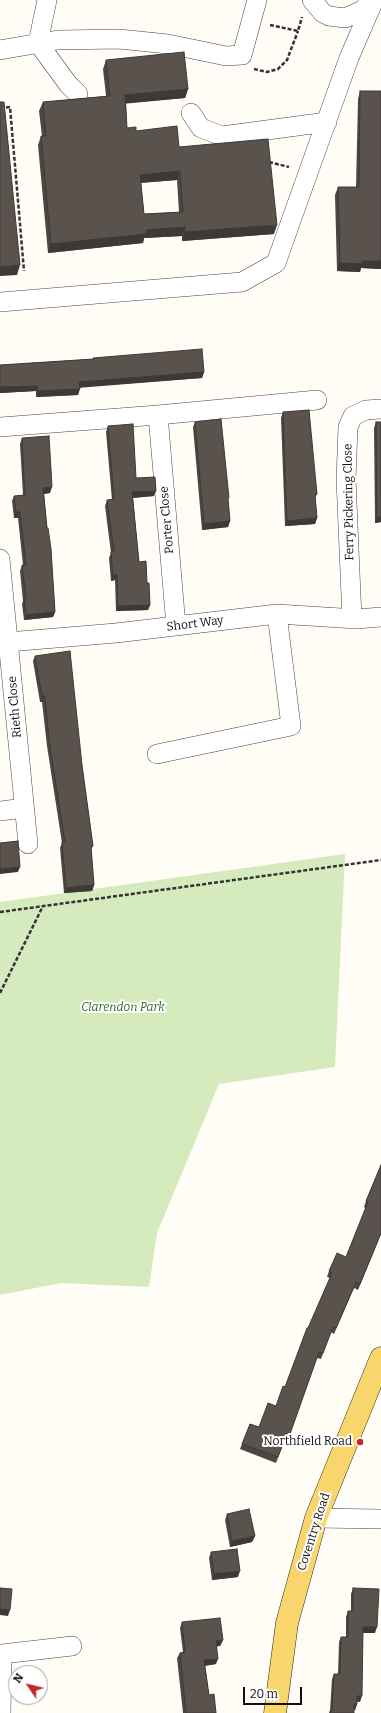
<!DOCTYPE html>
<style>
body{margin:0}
#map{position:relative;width:381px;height:1713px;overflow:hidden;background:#fffdf5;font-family:Bitter,serif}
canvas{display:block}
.north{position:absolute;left:8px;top:1665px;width:40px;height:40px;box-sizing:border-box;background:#fff;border:1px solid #a0a0a0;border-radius:50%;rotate:305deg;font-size:11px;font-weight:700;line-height:16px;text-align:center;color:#111}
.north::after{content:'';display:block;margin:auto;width:14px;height:18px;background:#c4262e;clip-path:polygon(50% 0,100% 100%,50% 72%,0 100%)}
.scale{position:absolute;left:243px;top:1687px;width:59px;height:18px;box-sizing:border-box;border:2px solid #111;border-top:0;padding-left:5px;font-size:12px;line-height:14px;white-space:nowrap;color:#111;-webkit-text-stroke:3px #fff;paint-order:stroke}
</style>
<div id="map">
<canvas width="381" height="1713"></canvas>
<div class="north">N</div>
<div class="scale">20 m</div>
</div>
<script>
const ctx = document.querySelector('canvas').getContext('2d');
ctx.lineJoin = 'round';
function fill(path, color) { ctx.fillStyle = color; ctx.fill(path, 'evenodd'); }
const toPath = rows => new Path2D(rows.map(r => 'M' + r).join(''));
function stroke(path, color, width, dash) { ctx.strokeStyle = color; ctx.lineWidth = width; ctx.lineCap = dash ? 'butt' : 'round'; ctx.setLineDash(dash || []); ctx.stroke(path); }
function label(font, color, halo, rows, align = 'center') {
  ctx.font = font + ' Bitter,serif'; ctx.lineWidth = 4; ctx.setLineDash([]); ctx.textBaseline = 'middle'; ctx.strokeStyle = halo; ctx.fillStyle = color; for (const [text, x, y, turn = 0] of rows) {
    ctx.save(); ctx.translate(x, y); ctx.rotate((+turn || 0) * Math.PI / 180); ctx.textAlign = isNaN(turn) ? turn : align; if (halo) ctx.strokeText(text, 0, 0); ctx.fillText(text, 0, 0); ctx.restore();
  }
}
fill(toPath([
 [345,854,335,1067,219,1084,157,1233,149,1287,61,1283,0,1295,0,902]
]), '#d5ebbd');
const minor = toPath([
 [47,0,38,43,68,84,78,94],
 [312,0,323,13,329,16,345,18,363,10,371,0],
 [0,50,58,40,119,39,168,44,226,56,242,55,257,0],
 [191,113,201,128,222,136,327,122],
 [0,302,242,282,276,263,349,58,374,0],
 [0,427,158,415],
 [0,559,28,844],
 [352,619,346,479,348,427,353,416,366,410,381,409],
 [176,626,158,415,317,400],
 [8,642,116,633,277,614,357,619,381,617],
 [157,754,291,726,277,614],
 [0,811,24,808],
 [316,1518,381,1519],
 [0,1654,2,1654,1,1713],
 [2,1654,72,1646]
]);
const major = toPath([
 [275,1713,287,1623,316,1518,381,1358]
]);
stroke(minor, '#444', 20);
stroke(major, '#222', 23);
stroke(toPath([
 [270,25,298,31,302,17],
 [254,69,267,72,278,69,287,60,298,31],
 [0,108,10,107,24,271],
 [269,162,289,167],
 [0,912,381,860],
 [0,993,43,906]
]), '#333', 2.5, [4, 2]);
stroke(minor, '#fff', 19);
stroke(major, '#f9d66b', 22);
fill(toPath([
 [106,60,188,89,185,98,126,103,127,128,179,147,274,234,182,241,182,236,144,238,143,243,48,253,38,145,41,136,42,136,39,111,43,102,106,96,103,69],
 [177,180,179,212,144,214,141,183],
 [360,91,381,91,381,269,361,268,360,272,337,271,335,195,338,187,356,187,358,99],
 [93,358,204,372,202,378,80,387,78,395,36,397,36,391,0,393,0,365,93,359],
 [283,412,317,494,315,498,317,518,315,524,285,526,281,418],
 [195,422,230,521,228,527,202,530,193,427],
 [376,422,381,422,381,522,375,523,374,428],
 [108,426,136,478,154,496,133,498,139,562,147,583,150,605,148,610,116,611,115,580,111,581,109,558,111,553,105,506,107,500,112,500,106,432],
 [22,438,50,493,44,494,55,612,53,617,24,620,22,604,23,601,20,571,22,565,23,565,18,518,14,518,12,501,14,496,23,495,20,444],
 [35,656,82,765,93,846,91,849,94,885,92,891,64,893,60,848,62,843,47,746,42,702,40,702,33,661],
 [381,1165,381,1234,358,1290,354,1288,334,1334,331,1332,321,1359,317,1358,288,1439,285,1439,276,1463,240,1449,250,1424,259,1427,276,1406,285,1387,308,1328,330,1278,327,1277,329,1271,346,1257,366,1208,364,1207,366,1201],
 [227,1514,255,1536,252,1542,230,1547,225,1520],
 [211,1552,238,1577,212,1580,209,1558],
 [353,1588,375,1633,363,1633,360,1702,357,1701,357,1704,355,1710,354,1710,354,1713,329,1713,330,1711,332,1679,334,1674,338,1674,339,1642,341,1637,346,1637,346,1617,348,1611,351,1611,351,1594],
 [182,1622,223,1640,220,1646,217,1646,216,1664,205,1666,209,1695,216,1713,183,1713,177,1658,180,1653,183,1652,180,1628]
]), '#4d4742');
fill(toPath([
 [188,89,185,98,122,104,125,95],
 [180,171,177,180,137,183,140,175],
 [277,225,274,234,182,241,185,232],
 [185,227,182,236,144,238,143,243,48,253,51,244,146,230],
 [362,261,381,261,381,269,361,268,360,272,337,271,340,263],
 [20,265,17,275,0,276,0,267],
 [204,372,202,378,77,388,79,382],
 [38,386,36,391,0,393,0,387],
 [80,389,78,395,36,397,38,391],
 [52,487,50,493,41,494,43,488],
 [156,491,154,496,130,498,132,492],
 [16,512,20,512,18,518,14,518],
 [377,517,381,517,381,522,375,523],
 [317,518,315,524,285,526,287,521],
 [230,521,228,527,202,530,204,524],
 [113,575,117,575,115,580,111,581],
 [150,605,148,610,116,611,118,606],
 [55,612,53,617,24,620,26,615],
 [42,696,45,696,42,702,40,702],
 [20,867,18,872,0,874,0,869],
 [94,885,92,891,64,893,66,888],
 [255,1536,252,1542,230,1547,232,1541],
 [240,1571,238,1577,212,1580,214,1574],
 [0,1609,10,1610,8,1616,0,1615],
 [363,1627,377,1627,375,1633,361,1633],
 [223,1640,220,1646,214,1647,216,1641],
 [218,1659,216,1664,202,1666,204,1660],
 [357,1696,362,1696,360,1702,355,1701],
 [354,1704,357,1704,355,1710,352,1709]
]), '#3f3936');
const building = toPath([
 [184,52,188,89,125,95,127,128,136,127,136,131,177,126,179,147,268,139,277,225,185,232,185,227,146,230,146,234,51,244,41,136,46,136,43,102,110,96,106,60,184,52],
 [180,171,183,212,144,214,140,175,180,171],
 [360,91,381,91,381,261,362,261,362,264,340,263,338,187,359,187,360,91],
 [0,102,4,102,20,265,0,267,0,102],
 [202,349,204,372,79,382,80,389,38,391,38,386,0,387,0,365,94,359,93,358,202,349],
 [309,410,317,494,315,495,317,518,287,521,283,412,309,410],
 [221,419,229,498,228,498,230,521,204,524,195,422,221,419],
 [376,422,381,422,381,517,377,517,376,422],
 [133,424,136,478,155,477,156,491,132,492,139,562,146,561,147,583,149,583,150,605,118,606,117,575,113,575,111,552,114,552,107,500,114,499,108,426,133,424],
 [49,436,52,487,43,488,47,528,48,528,51,549,55,612,26,615,24,598,26,598,22,565,26,565,20,512,16,512,14,496,25,495,22,438,49,436],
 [70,651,82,765,93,846,91,846,94,885,66,888,62,842,65,842,49,740,45,696,42,696,35,656,70,651],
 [18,841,20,867,0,869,0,843,18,841],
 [381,1165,381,1233,360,1284,356,1282,336,1328,333,1327,323,1353,319,1352,290,1434,287,1433,278,1457,242,1444,250,1424,259,1427,268,1403,276,1406,283,1386,285,1387,307,1328,308,1328,332,1273,329,1271,337,1253,346,1257,368,1202,366,1201,381,1165],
 [249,1509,255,1536,232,1541,227,1514,249,1509],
 [237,1549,240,1571,214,1574,211,1552,237,1549],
 [0,1588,12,1589,10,1610,0,1609,0,1588],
 [353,1588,379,1589,377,1627,363,1627,362,1696,357,1696,357,1704,354,1704,354,1713,330,1713,330,1711,332,1711,334,1674,340,1674,341,1637,348,1637,348,1611,353,1611,353,1588],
 [220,1618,223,1640,216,1641,218,1659,204,1660,209,1695,214,1694,216,1713,186,1713,180,1653,185,1652,182,1622,220,1618]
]);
fill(building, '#5a524d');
stroke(building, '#3f3936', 1);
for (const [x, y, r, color] of [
 [360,1442,4,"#c4262e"]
]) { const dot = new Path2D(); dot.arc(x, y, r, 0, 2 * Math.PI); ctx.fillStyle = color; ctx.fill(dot); stroke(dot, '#fff', 1.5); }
label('12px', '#111', '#fff', [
 ["Ferry Pickering Close",349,502,-91],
 ["Porter Close",167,520,-95],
 ["Short Way",195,624,-7],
 ["Rieth Close",15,707,-95],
 ["Coventry Road",314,1532,-72]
]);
label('italic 12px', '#2f6b1f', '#fff', [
 ["Clarendon Park",123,1008]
]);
label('12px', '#111', '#fff', [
 ["Northfield Road",352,1442]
], 'right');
</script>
